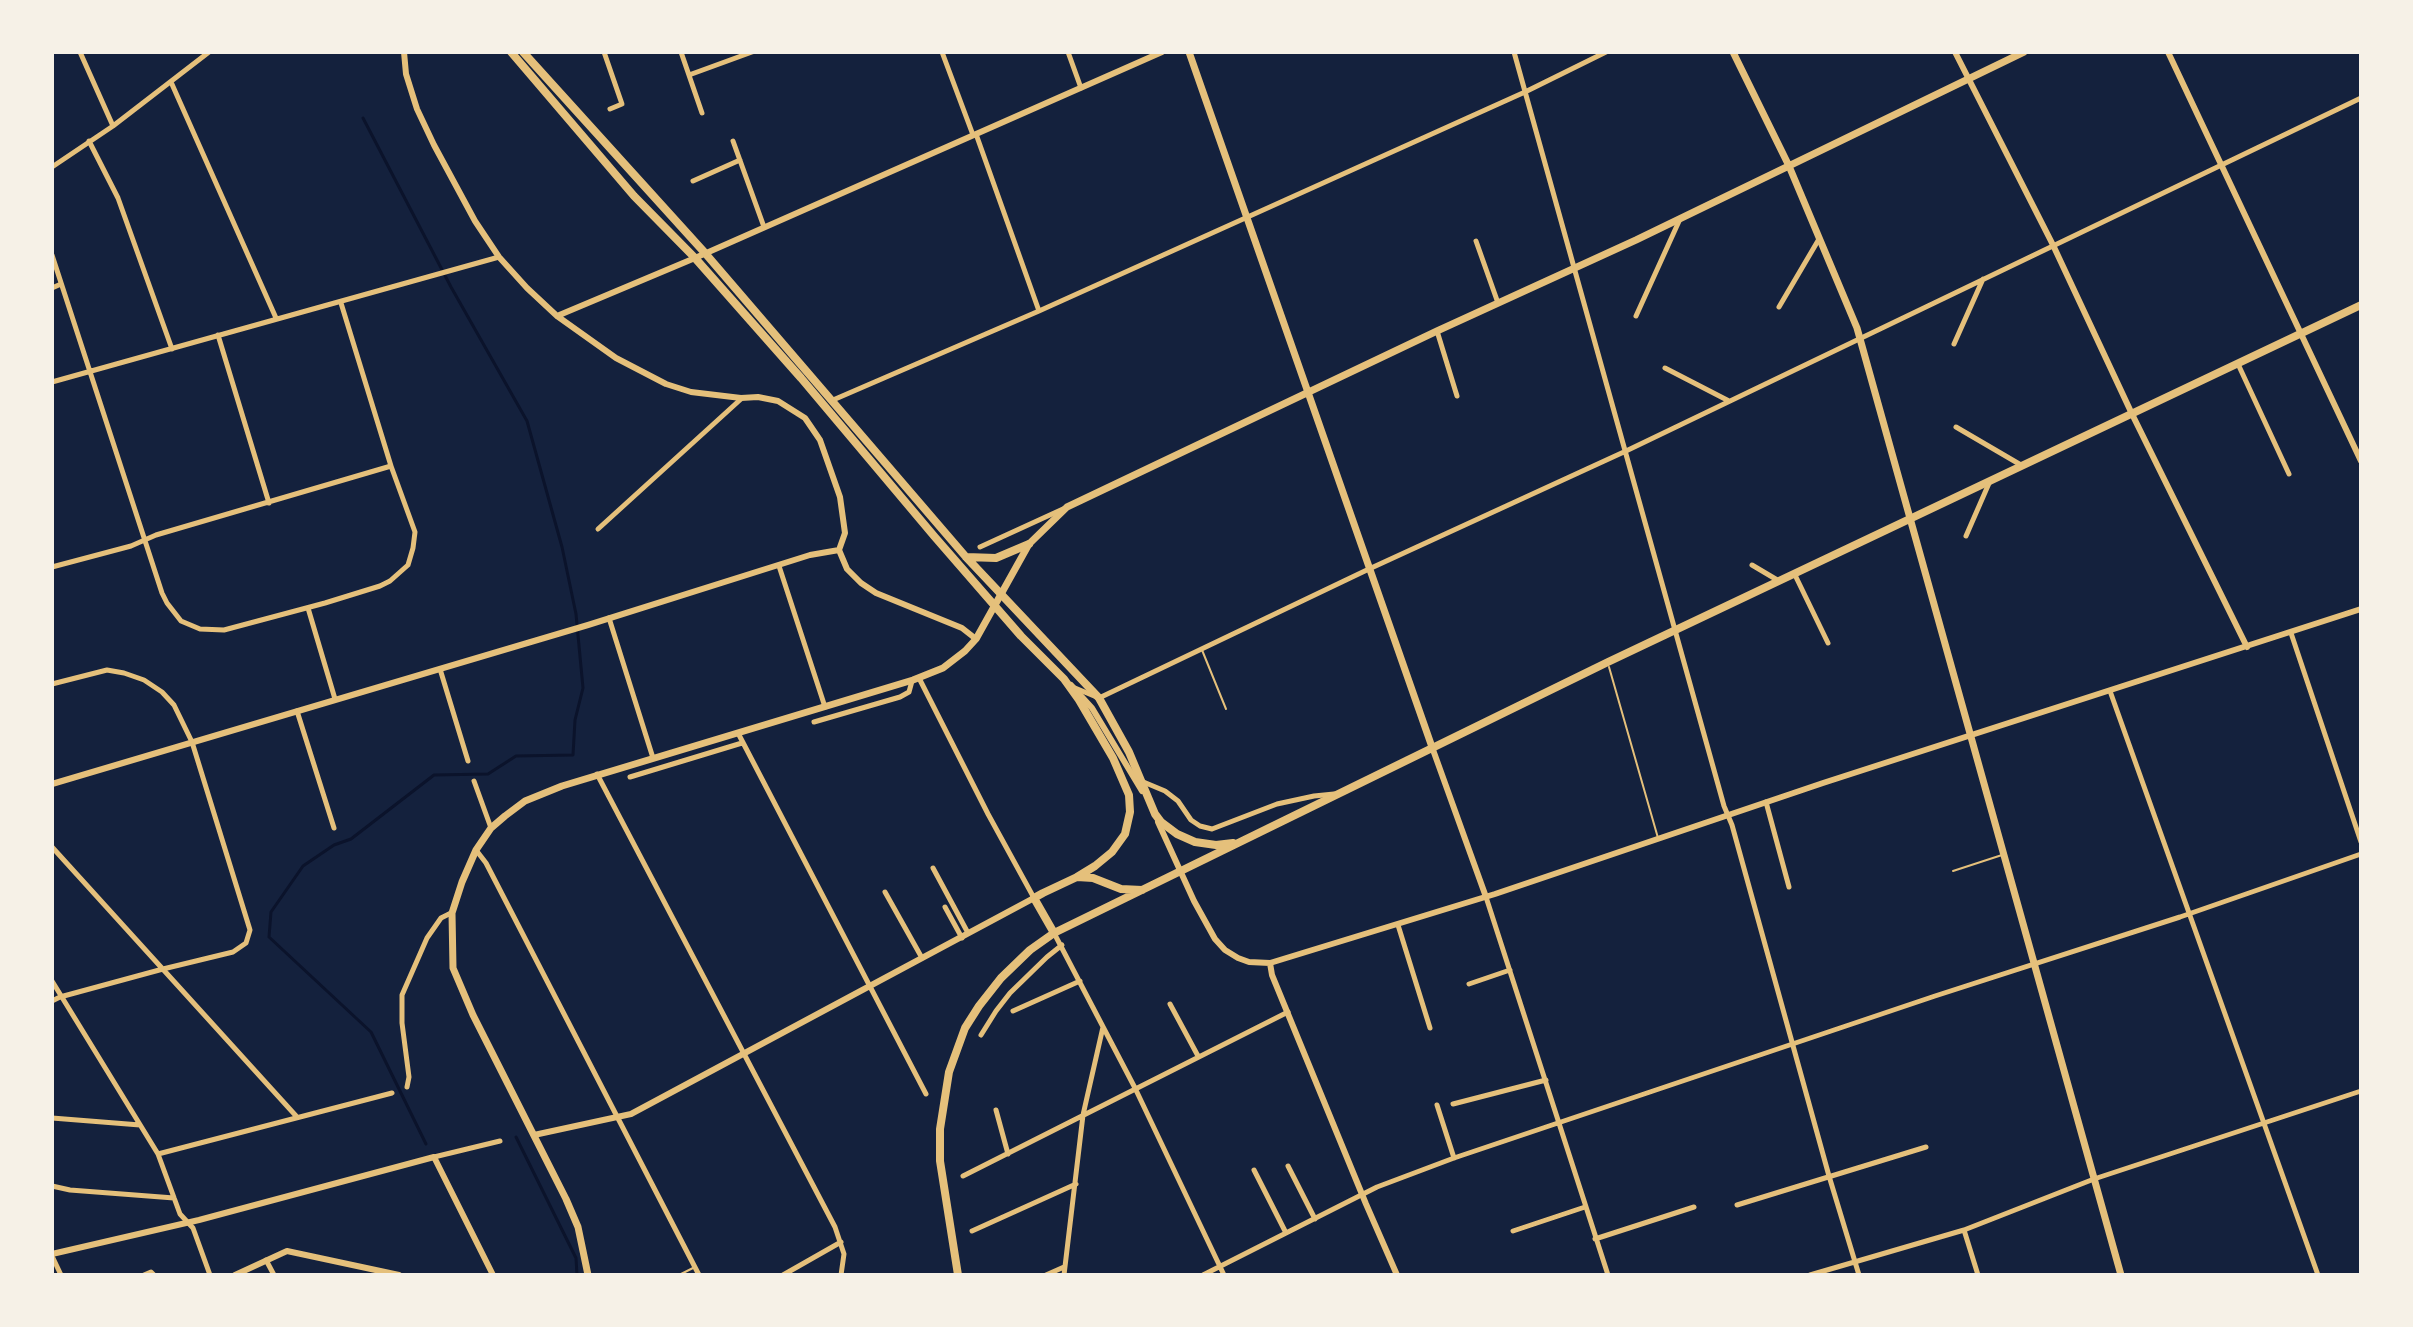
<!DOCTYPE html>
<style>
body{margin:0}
#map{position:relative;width:2413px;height:1327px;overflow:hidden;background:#14213d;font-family:Literata,serif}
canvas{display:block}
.frame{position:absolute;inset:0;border:54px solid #f6f1e7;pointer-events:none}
</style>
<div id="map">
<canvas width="2413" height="1327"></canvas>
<div class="frame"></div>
</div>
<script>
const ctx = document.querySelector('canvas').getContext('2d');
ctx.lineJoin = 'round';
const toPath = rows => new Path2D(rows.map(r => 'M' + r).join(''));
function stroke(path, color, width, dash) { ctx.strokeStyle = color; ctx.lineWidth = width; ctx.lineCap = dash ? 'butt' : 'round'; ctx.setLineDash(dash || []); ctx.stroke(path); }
stroke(toPath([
 [363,118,451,287,527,421,562,547,576,614,583,688,575,720,573,755,516,756,488,774,434,775,351,839,334,845,303,866,271,912,269,937,371,1032,426,1144],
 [516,1137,576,1258,577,1275]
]), '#0b132b', 3);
stroke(toPath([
 [1202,650,1226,709],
 [1609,667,1658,838],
 [1953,871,2002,855],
 [679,1275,693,1268]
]), '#e5c07b', 2);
stroke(toPath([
 [80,52,113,126],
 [604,52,622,104,610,109],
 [681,52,702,113],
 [942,52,973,135],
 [1068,52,1081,88],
 [1514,52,1724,806,1732,825,1829,1176,1859,1275],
 [689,75,752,52],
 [171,82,276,318],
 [976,134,1039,311],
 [89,141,118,198,172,349],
 [733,141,764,227],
 [52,167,113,126,209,52],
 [693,181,740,160],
 [1476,241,1498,303],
 [52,255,162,593,167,603,181,621,200,629,224,630,325,603,380,586,390,581,408,565,413,548,415,532,391,466,341,303],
 [52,288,61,284],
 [1779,307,1819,239],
 [1636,316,1680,219],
 [1437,331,1457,396],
 [218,335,269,503],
 [1954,344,1983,279],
 [2238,364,2289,474],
 [1665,368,1729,401],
 [52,382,499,257],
 [833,400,1039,311,1525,92,1606,52],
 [1956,427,2021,465],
 [598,529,741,399],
 [1966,536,1990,481],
 [980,547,1063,509],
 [1752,565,1779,581],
 [779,566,825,707],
 [52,567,131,546,156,535,391,466],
 [1795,575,1828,643],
 [308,608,335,699],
 [609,618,653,758],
 [2291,633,2361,842],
 [440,669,468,761],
 [919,678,988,814,1034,898],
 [52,684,107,670,124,673,144,680,162,692,174,705,192,742,250,930,246,943,233,952,163,969,60,997,52,1001],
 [1075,688,1099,698,1369,569,1626,451,2361,98],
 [2110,691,2318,1275],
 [297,711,334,828],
 [814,722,900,697,909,692,912,681],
 [738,733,926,1094],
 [597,774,835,1227,844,1254,841,1275],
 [630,777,742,743],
 [474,781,491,828],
 [1141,781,1165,791,1178,801,1191,820,1200,826,1212,829,1277,804,1314,796,1334,794],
 [1766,802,1789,887],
 [52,847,297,1117],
 [476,850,486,863,699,1275],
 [933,868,968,933],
 [885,892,922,958],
 [1486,897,1608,1275],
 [945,907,962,938],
 [1398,925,1430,1028],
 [1054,933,1135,1088,1224,1275],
 [52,981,158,1154,180,1214,193,1228,210,1275],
 [1469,984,1510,970],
 [1170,1004,1198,1056],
 [1013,1011,1080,981],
 [981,1035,996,1011,1010,993,1047,957,1062,945],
 [407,1087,409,1077,402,1023,402,995,427,938,441,918,451,913],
 [1453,1104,1546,1080],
 [1437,1105,1454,1158],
 [996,1110,1008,1154],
 [52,1118,140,1125],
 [158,1154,392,1093],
 [434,1157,500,1141],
 [1288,1166,1315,1219],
 [1254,1170,1286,1233],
 [963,1176,1288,1012],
 [52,1186,70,1190,174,1198],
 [1737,1205,1926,1147],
 [1964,1230,1978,1275],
 [972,1231,1076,1184],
 [1513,1231,1585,1207],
 [1595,1239,1694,1207],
 [52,1256,61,1275],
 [266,1260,274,1275],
 [144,1275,151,1272,154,1275],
 [783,1275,841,1242],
 [1046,1275,1064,1267],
 [1064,1275,1083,1115,1103,1027],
 [1203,1275,1377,1187,1454,1158,1935,996,2180,917,2361,854],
 [1810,1275,1964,1230,2094,1179,2361,1091]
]), '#e5c07b', 5);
stroke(toPath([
 [404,52,406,74,417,109,434,145,475,221,499,257,527,288,557,316,616,358,666,384,691,392,741,398,758,397,778,401,805,418,820,440,840,497,845,533,839,550,847,569,861,583,876,593,962,628,976,639],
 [1955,52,2053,245,2132,414,2247,647],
 [2168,52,2361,461],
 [557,316,695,258,1162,52],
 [1071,685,1092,708,1142,791],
 [1432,747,1486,897],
 [52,784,588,625,810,555,839,550],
 [1158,822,1194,901,1215,939,1225,950,1238,958,1249,962,1270,963,1495,894,1823,783,2361,609],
 [1270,963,1272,975,1366,1204,1397,1275],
 [534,1135,631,1114,1034,898],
 [52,1254,199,1220,434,1157,493,1275],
 [235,1275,287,1251,399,1275]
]), '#e5c07b', 6);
stroke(toPath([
 [1189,52,1432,747],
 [1733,52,1789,166,1857,328,2121,1275],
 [588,1275,578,1227,566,1199,473,1015,453,968,452,913,462,882,476,850,491,828,505,816,525,801,562,786,913,680,943,668,965,651,976,639,1029,544,1067,507,1437,331,1636,240,2024,52]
]), '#e5c07b', 7);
stroke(toPath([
 [511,52,634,196,695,258,801,378,934,536,1021,636,1064,679,1079,700,1113,758,1129,795,1130,812,1125,834,1112,852,1095,866,1077,877],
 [523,52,705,253,966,557,1099,698,1129,752,1155,814,1161,822,1177,834,1195,842,1216,845,1233,843],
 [966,557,996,558,1029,544],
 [1054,933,1034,898,1043,893,1077,877,1093,878,1121,889,1142,890],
 [958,1275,940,1161,940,1129,949,1072,965,1028,979,1006,1001,978,1030,950,1054,933,1608,662,2361,305]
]), '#e5c07b', 8);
</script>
